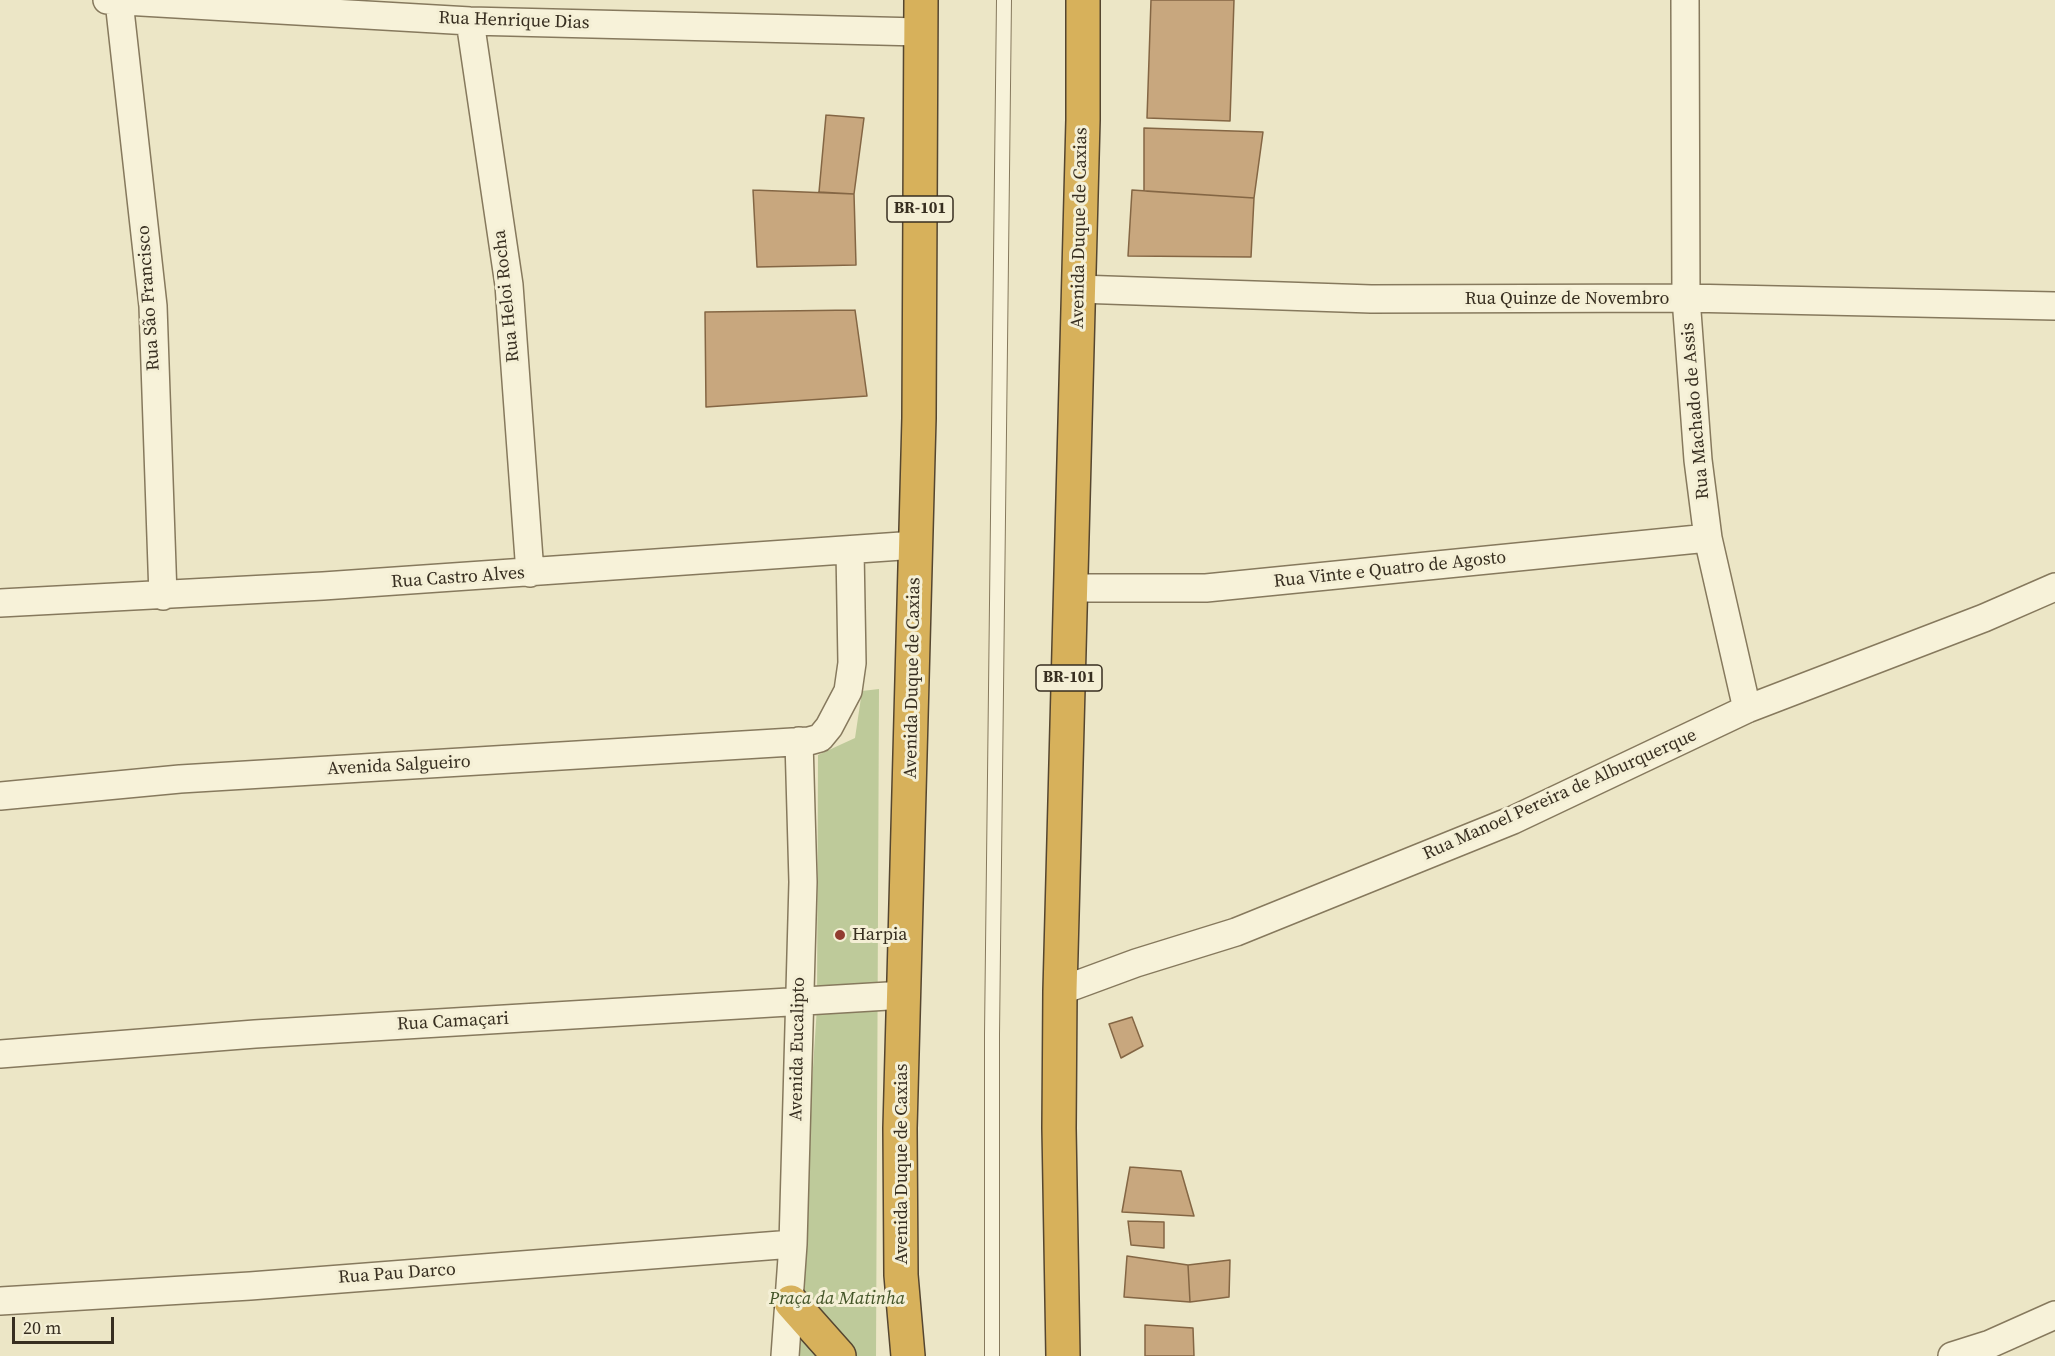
<!DOCTYPE html>
<meta charset="utf-8">
<style>
body{margin:0}
#map{position:relative;width:2055px;height:1356px;overflow:hidden;background:#ece6c6;font-family:"Source Serif 4",serif}
canvas{display:block}
.scale{position:absolute;left:12px;top:1317px;width:102px;height:27px;box-sizing:border-box;border:3px solid #372e20;border-top:0;padding-left:8px;font-size:18px;line-height:21px;white-space:nowrap;color:#372e20;-webkit-text-stroke:4px #f4efd5;paint-order:stroke}
</style>
<div id="map">
<canvas width="2055" height="1356"></canvas>
<div class="scale">20 m</div>
</div>
<script>
const ctx = document.querySelector('canvas').getContext('2d');
ctx.lineJoin = 'round';
function fill(path, color) { ctx.fillStyle = color; ctx.fill(path, 'evenodd'); }
const toPath = rows => new Path2D(rows.map(r => 'M' + r).join(''));
function stroke(path, color, width, dash) { ctx.strokeStyle = color; ctx.lineWidth = width; ctx.lineCap = dash ? 'butt' : 'round'; ctx.setLineDash(dash || []); ctx.stroke(path); }
function label(font, color, halo, rows, align = 'center') {
  ctx.font = font + ' "Source Serif 4",serif'; ctx.lineWidth = 6; ctx.setLineDash([]); ctx.textBaseline = 'middle'; ctx.strokeStyle = halo; ctx.fillStyle = color; for (const [text, x, y, turn = 0] of rows) {
    ctx.save(); ctx.translate(x, y); ctx.rotate((+turn || 0) * Math.PI / 180); ctx.textAlign = isNaN(turn) ? turn : align; if (halo) ctx.strokeText(text, 0, 0); ctx.fillText(text, 0, 0); ctx.restore();
  }
}
fill(toPath([
 [879,689,876,1356,794,1356,817,1007,818,755,855,738,862,691]
]), '#beca9a');
const building = toPath([
 [1151,0,1234,0,1230,121,1147,118,1151,0],
 [826,115,864,118,854,194,819,192,826,115],
 [1144,128,1263,132,1254,198,1144,191,1144,128],
 [753,190,854,194,856,265,757,267,753,190],
 [1132,190,1254,198,1251,257,1128,256,1132,190],
 [855,310,867,396,706,407,705,312,855,310],
 [1132,1017,1143,1046,1121,1058,1109,1024,1132,1017],
 [1130,1167,1181,1171,1194,1216,1122,1212,1130,1167],
 [1128,1221,1164,1222,1164,1248,1131,1245,1128,1221],
 [1127,1256,1188,1265,1190,1302,1124,1297,1127,1256],
 [1230,1260,1229,1297,1190,1302,1188,1265,1230,1260],
 [1145,1325,1193,1328,1194,1356,1145,1356,1145,1325]
]);
fill(building, '#c8a77e');
stroke(building, '#846644', 1.5);
const lane = toPath([
 [992,1356,992,1034,1004,0]
]);
const street = toPath([
 [107,0,470,21,920,32],
 [1685,0,1686,298,1698,460,1708,538,1747,709],
 [119,1,153,306,163,596],
 [470,21,509,285,530,573],
 [1078,289,1371,299,1686,298,2055,306],
 [1072,588,1206,588,1708,538],
 [0,603,323,586,916,545],
 [0,796,180,779,809,741,820,738,829,727,848,691,852,663,850,550],
 [1060,991,1136,963,1236,932,1513,820,1747,709,1984,618,2055,587],
 [0,1054,255,1034,905,995],
 [0,1301,250,1286,793,1244],
 [785,1356,793,1244,803,882,799,741],
 [1952,1356,1990,1344,2055,1315]
]);
const highway = toPath([
 [791,1302,839,1356],
 [908,1356,901,1275,900,1128,919,418,921,0],
 [1063,1356,1059,1128,1060,991,1083,120,1083,0]
]);
stroke(lane, '#86795d', 16);
stroke(street, '#86795d', 30);
stroke(highway, '#554630', 36);
stroke(lane, '#f7f2d9', 14);
stroke(street, '#f7f2d9', 27);
stroke(highway, '#d7b15b', 33);
for (const [x, y, r, color] of [
 [840,935,6,"#923c30"]
]) { const dot = new Path2D(); dot.arc(x, y, r, 0, 2 * Math.PI); ctx.fillStyle = color; ctx.fill(dot); stroke(dot, '#f4efd5', 2); }
for (const [x, y, w] of [
 [920,209,66],
 [1069,678,66]
]) { const box = new Path2D(); box.roundRect(x - w / 2, y - 13, w, 26, 4.5); ctx.fillStyle = '#f4efd5'; ctx.fill(box); stroke(box, '#372e20', 1.5); }
label('bold 16px', '#372e20', null, [
 ["BR-101",920,209],
 ["BR-101",1069,678]
]);
label('18px', '#372e20', '#f4efd5', [
 ["Rua Henrique Dias",514,21,2],
 ["Avenida Duque de Caxias",1080,228,-89],
 ["Rua Heloi Rocha",507,296,-96],
 ["Rua São Francisco",149,298,-94],
 ["Rua Quinze de Novembro",1567,299],
 ["Rua Machado de Assis",1696,411,-95],
 ["Rua Vinte e Quatro de Agosto",1390,570,-6],
 ["Rua Castro Alves",458,578,-4],
 ["Avenida Duque de Caxias",913,678,-89],
 ["Avenida Salgueiro",399,766,-3],
 ["Rua Manoel Pereira de Alburquerque",1560,795,-24],
 ["Rua Camaçari",453,1022,-3],
 ["Avenida Eucalipto",798,1049,-89],
 ["Avenida Duque de Caxias",902,1164,-90],
 ["Rua Pau Darco",397,1274,-4]
]);
label('18px', '#372e20', '#f4efd5', [
 ["Harpia",852,935]
], 'left');
label('italic 18px', '#425327', '#f4efd5', [
 ["Praça da Matinha",837,1299]
]);
</script>
